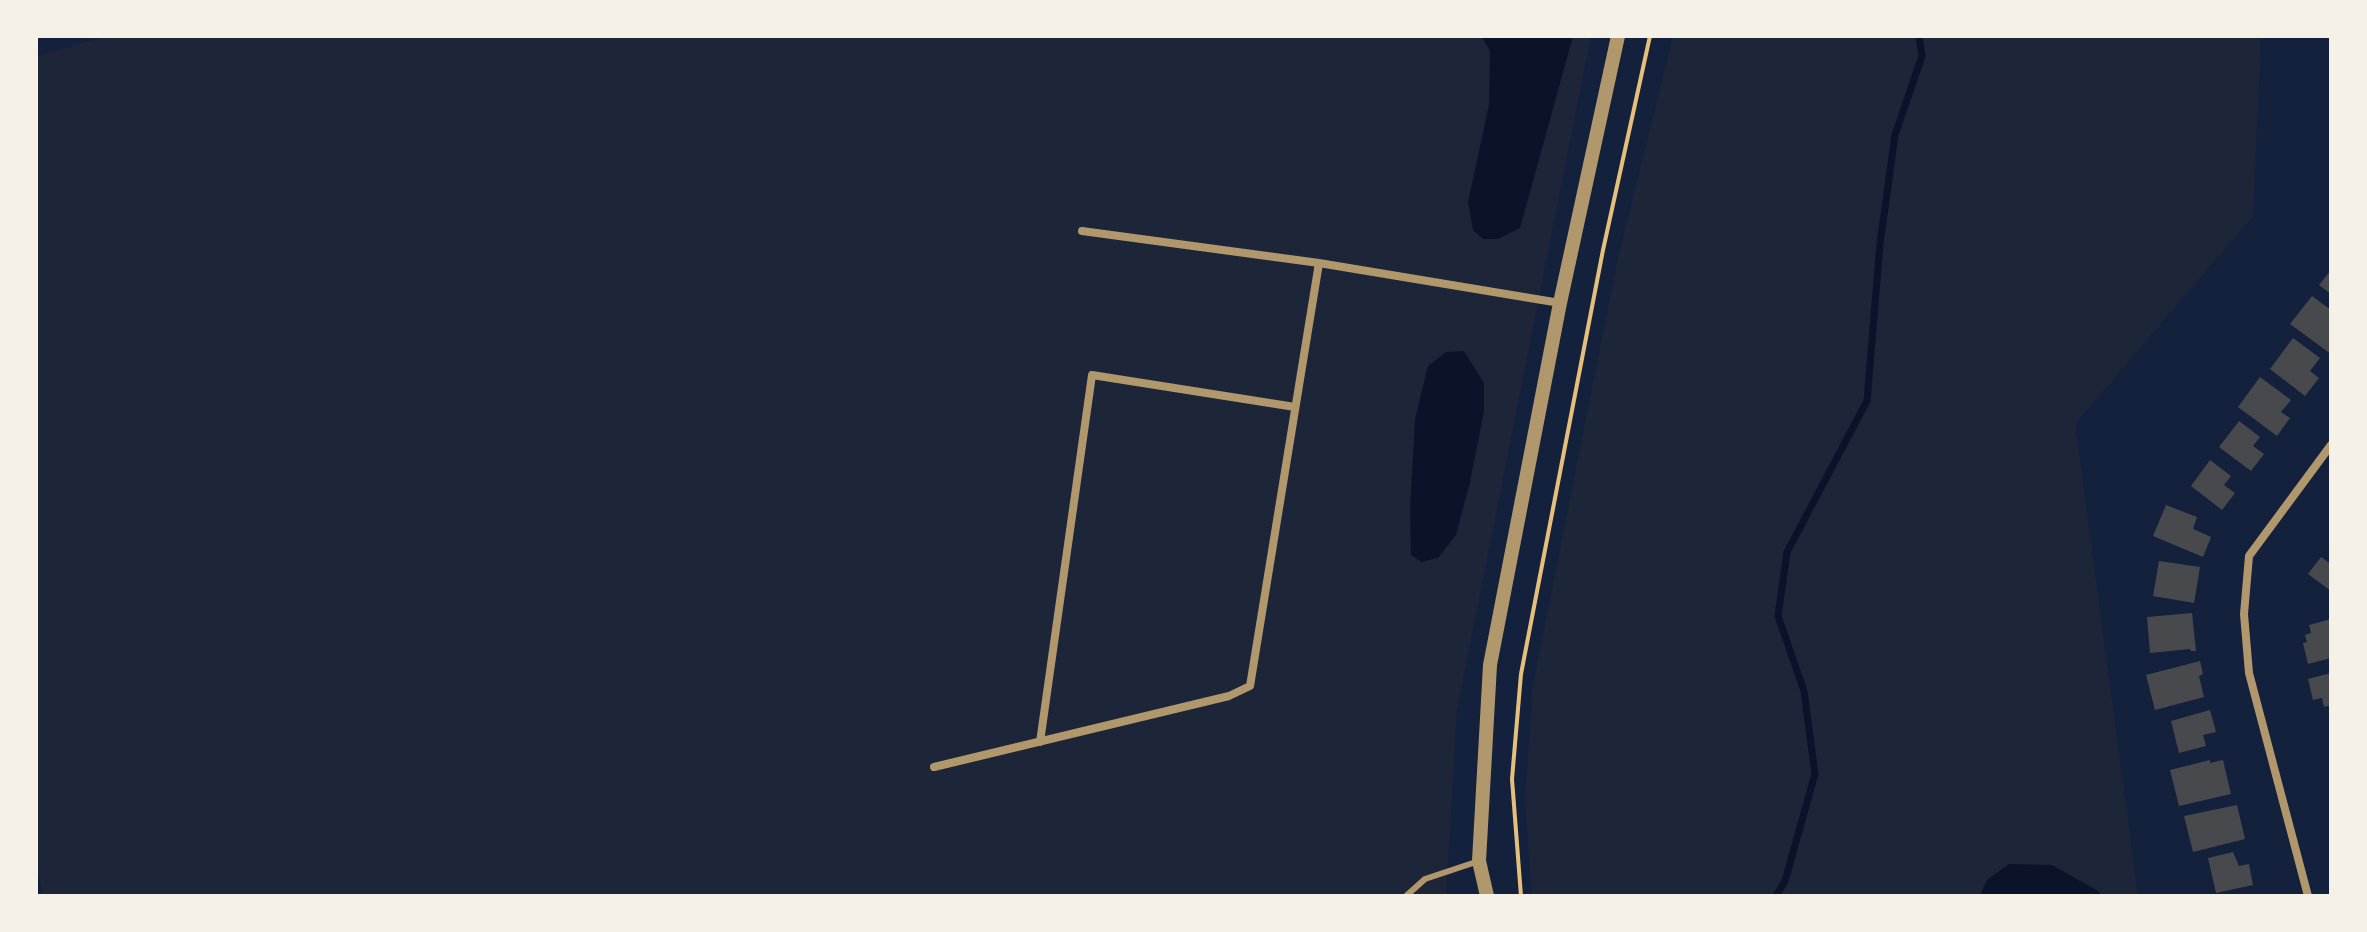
<!DOCTYPE html>
<style>
body{margin:0}
#map{position:relative;width:2367px;height:932px;overflow:hidden;background:#14213d;font-family:"Sofia Sans Condensed",sans-serif}
canvas{display:block}
.frame{position:absolute;inset:0;border:38px solid #f6f1e7;pointer-events:none}
</style>
<div id="map">
<canvas width="2367" height="932"></canvas>
<div class="frame"></div>
</div>
<script>
const ctx = document.querySelector('canvas').getContext('2d');
ctx.lineJoin = 'round';
function fill(path, color) { ctx.fillStyle = color; ctx.fill(path, 'evenodd'); }
const toPath = rows => new Path2D(rows.map(r => 'M' + r).join(''));
function stroke(path, color, width, dash) { ctx.strokeStyle = color; ctx.lineWidth = width; ctx.lineCap = dash ? 'butt' : 'round'; ctx.setLineDash(dash || []); ctx.stroke(path); }
fill(toPath([
 [107,36,1591,36,1457,710,1446,896,43,896,36,863,36,56],
 [1673,36,2261,36,2253,216,2075,424,2138,896,2102,896,2098,891,1987,880,1980,896,1532,896,1525,802,1533,685,1618,258]
]), '#1d2539');
fill(toPath([
 [1481,36,1573,36,1520,228,1498,239,1483,239,1473,230,1468,202,1489,105,1490,51],
 [1464,351,1484,383,1484,411,1470,482,1456,535,1438,558,1421,562,1411,555,1410,508,1415,419,1428,366,1446,352],
 [2009,864,2052,865,2098,891,2102,896,1980,896,1987,880]
]), '#0b132b');
stroke(toPath([
 [1776,896,1785,881,1815,774,1804,691,1778,616,1787,552,1867,401,1880,244,1895,135,1922,56,1919,36]
]), '#0b132b', 7);
fill(toPath([
 [2331,270,2331,294,2319,285],
 [2312,296,2331,310,2331,354,2290,324],
 [2293,338,2320,358,2310,371,2319,378,2305,396,2270,369],
 [2260,377,2291,400,2281,412,2290,418,2277,436,2238,407],
 [2239,421,2260,437,2253,446,2264,454,2251,471,2219,447],
 [2210,460,2231,476,2224,485,2235,493,2222,510,2191,486],
 [2166,505,2197,517,2193,529,2211,537,2203,557,2153,536],
 [2321,557,2331,564,2331,591,2308,574],
 [2159,561,2200,567,2194,603,2153,596],
 [2192,613,2196,651,2191,651,2190,649,2150,653,2147,617],
 [2331,619,2331,658,2308,664,2303,643,2307,642,2305,635,2311,633,2309,625],
 [2200,661,2203,674,2199,676,2204,697,2155,710,2146,675],
 [2331,673,2331,705,2324,707,2322,698,2313,700,2308,679],
 [2210,710,2216,732,2203,735,2206,746,2179,753,2171,721],
 [2210,760,2210,763,2223,760,2231,794,2179,806,2170,770],
 [2237,805,2245,839,2193,852,2184,816],
 [2233,852,2239,866,2249,864,2253,885,2216,893,2208,858]
]), '#48494c');
stroke(toPath([
 [1521,896,1512,779,1521,674,1603,250,1650,36]
]), '#e5c07b', 4);
stroke(toPath([
 [1406,896,1425,879,1479,861]
]), '#b1986c', 6);
stroke(toPath([
 [1082,231,1319,263,1560,303],
 [1040,742,1092,375,1295,407],
 [934,767,1229,696,1250,686,1319,263],
 [2308,896,2249,673,2244,614,2249,556,2331,445]
]), '#b1986c', 8);
stroke(toPath([
 [1487,896,1479,861,1490,665,1560,303,1618,36]
]), '#b1986c', 14);
</script>
